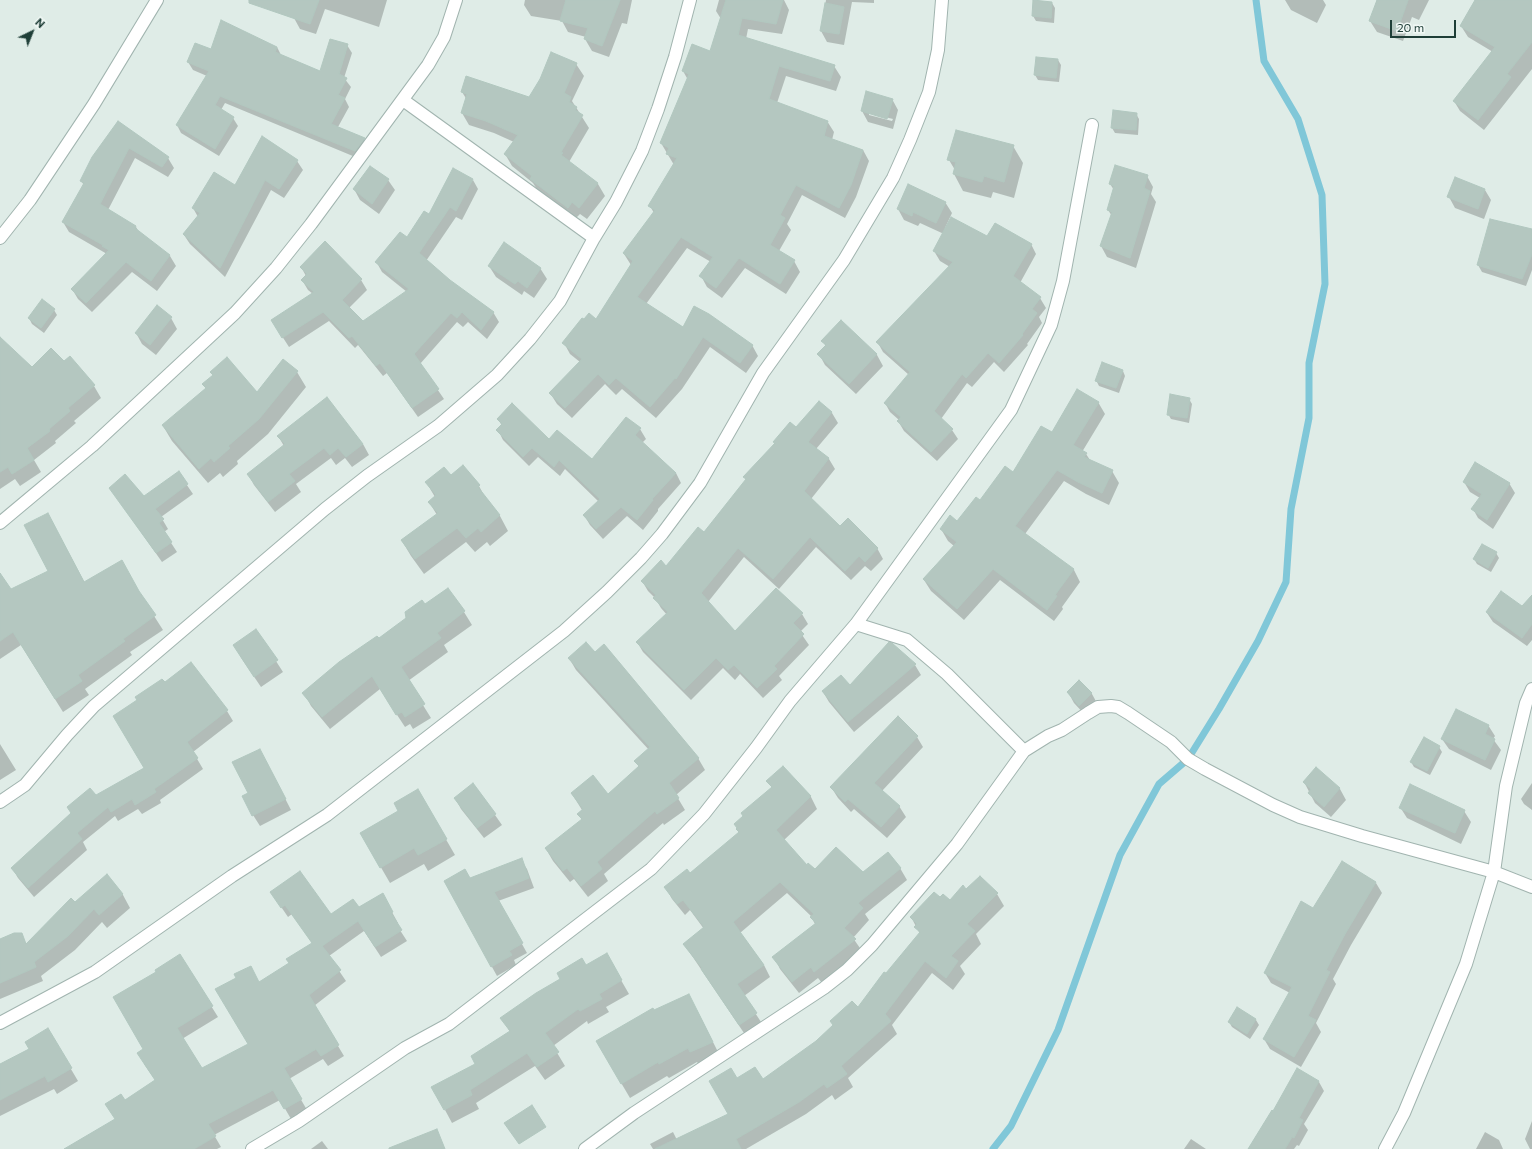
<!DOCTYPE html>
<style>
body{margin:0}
#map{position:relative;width:1532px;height:1149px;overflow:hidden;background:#dfece7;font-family:Commissioner,sans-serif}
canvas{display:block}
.north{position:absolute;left:12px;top:12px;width:40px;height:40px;-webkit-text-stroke:3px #f0f8f5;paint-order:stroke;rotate:43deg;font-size:11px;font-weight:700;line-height:16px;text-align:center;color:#1e3e37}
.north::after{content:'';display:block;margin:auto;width:14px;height:18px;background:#1e3e37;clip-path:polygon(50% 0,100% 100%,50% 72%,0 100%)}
.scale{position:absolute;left:1390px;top:20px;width:66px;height:18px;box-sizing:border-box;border:2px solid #1e3e37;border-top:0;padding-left:5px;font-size:12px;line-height:14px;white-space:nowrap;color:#1e3e37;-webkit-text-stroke:3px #f0f8f5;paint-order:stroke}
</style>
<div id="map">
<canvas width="1532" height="1149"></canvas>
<div class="north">N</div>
<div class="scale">20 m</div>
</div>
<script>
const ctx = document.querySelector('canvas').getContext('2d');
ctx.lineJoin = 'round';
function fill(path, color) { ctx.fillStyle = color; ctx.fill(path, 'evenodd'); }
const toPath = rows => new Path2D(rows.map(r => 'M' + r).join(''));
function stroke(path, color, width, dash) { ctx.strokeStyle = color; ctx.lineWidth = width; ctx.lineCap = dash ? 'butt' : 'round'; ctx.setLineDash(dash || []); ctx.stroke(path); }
fill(toPath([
 [301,0,387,0,379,27,325,9,316,34,300,29,294,18],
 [525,0,632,0,627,24,622,23,609,57,592,51,585,39,586,37,568,32,562,21,531,16,524,5],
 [719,0,784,0,789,10,782,34,748,29,746,39,834,66,841,77,836,91,786,76,777,103,827,121,834,132,832,140,863,150,869,161,856,197,845,218,802,195,787,224,791,230,779,251,794,261,800,272,786,294,745,268,722,298,707,287,701,276,711,262,687,248,646,304,684,328,752,345,758,356,746,373,710,347,682,389,656,418,622,389,616,395,605,384,572,418,557,404,550,393,580,362,570,354,564,343,596,320,631,265,624,254,654,213,650,206,674,165,661,143,688,80,683,71,711,52,721,19,716,11],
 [826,0,874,0,874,3,852,2,844,45,827,42,821,31],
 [1285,0,1323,0,1326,5,1317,23,1291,10],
 [1377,0,1429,0,1419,20,1412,17,1403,41,1377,32,1370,21],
 [1478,0,1532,0,1532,69,1484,130,1460,111,1454,101,1493,52,1468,37,1461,26],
 [1034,1,1052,3,1055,8,1054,23,1036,21,1033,16],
 [347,45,352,53,344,78,351,87,345,99,349,107,338,127,364,139,369,147,360,159,225,103,221,110,233,118,238,126,219,156,181,133,177,125,207,76,193,70,188,62,212,50,277,47,281,55,321,72],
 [1058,60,1061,65,1059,82,1038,80,1035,75],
 [576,64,584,76,572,101,589,128,569,162,598,184,605,196,587,219,580,214,575,219,538,191,533,183,512,166,505,154,514,142,494,133,469,125,462,113,467,100,462,92,529,98],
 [866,93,892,99,898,110,893,129,868,122,862,111],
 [869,113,893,119,892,121,869,115],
 [1136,114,1139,119,1138,135,1115,133,1112,128],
 [118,122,168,158,174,168,168,177,135,158,108,210,136,227,139,232,170,256,176,266,157,291,132,272,92,312,78,299,72,289,107,254,69,232,63,222,84,185,81,181],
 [1013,146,1023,163,1014,198,993,192,991,198,963,191,954,174,955,170,949,160],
 [297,161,303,170,284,198,271,190,225,277,190,244,184,235,198,217,193,208,236,187],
 [1147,176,1153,187,1151,194,1156,202,1136,268,1107,257,1101,246,1112,216,1108,210,1114,190,1110,184],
 [1456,178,1485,190,1491,200,1484,219,1455,208,1449,197],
 [388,180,395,190,379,214,360,200,354,189],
 [473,180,478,189,462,220,456,217,426,261,450,281,493,312,499,322,487,339,468,322,463,327,457,322,420,364,444,399,418,417,387,373,383,376,358,345,355,348,329,321,289,347,278,330,313,294,308,290,302,280,306,276,301,267,361,280,367,290,349,308,363,322,407,292,382,272,377,263,407,239,429,215],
 [945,202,952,213,945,228,946,229,988,238,1031,244,1036,254,1020,283,1040,298,1046,308,1039,317,1042,323,1027,344,1028,345,1004,372,994,362,972,387,967,383,941,419,952,430,958,439,937,461,904,431,898,421,899,420,890,412,885,403,909,375,883,352,878,343,950,267,940,261,934,251,944,234,920,223,918,226,904,220,898,209],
 [1532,230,1532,270,1526,286,1482,272,1478,265],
 [489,266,540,268,547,279,534,298,524,291,522,295,496,277],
 [42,301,54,310,57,315,44,333,32,324,29,318],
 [171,318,177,329,156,355,142,344,136,333],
 [841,322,877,355,883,366,856,394,825,365,819,354,826,347,823,341],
 [0,338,32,369,64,363,94,386,101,398,74,421,76,423,55,441,56,443,34,460,41,472,20,486,15,479,0,489],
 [283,361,297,372,306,387,268,434,237,461,238,464,223,477,220,473,208,483,172,441,163,426,206,389,203,384,257,393],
 [1123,371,1125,376,1119,393,1099,386,1096,380],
 [1189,399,1192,404,1189,423,1171,419,1168,414],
 [819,402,832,413,838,423,816,449,829,459,835,469,811,499,840,528,877,548,883,559,871,571,865,566,851,580,816,547,779,589,744,557,708,602,735,633,802,614,808,624,800,632,809,645,779,676,782,680,763,698,740,674,735,680,723,668,691,700,643,652,637,642,667,615,661,608,655,598,648,591,642,581,666,567,704,533,746,480,745,477,796,428],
 [1098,402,1105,414,1082,452,1086,454,1090,460,1112,471,1119,483,1109,505,1086,494,1064,481,1025,534,1074,570,1080,582,1062,607,1063,609,1054,621,1000,580,964,620,931,591,924,580,954,546,948,541,941,529,958,523,980,501,1013,473,1052,434],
 [498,419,593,460,640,429,646,439,642,443,676,473,681,483,658,509,658,511,643,530,627,516,603,539,590,525,584,515,599,502,565,469,560,476,538,457,529,466,503,440,498,430,502,426],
 [278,436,363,444,369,455,352,467,345,458,336,465,331,458,296,484,301,492,275,512,254,485,248,474,284,446],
 [178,472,193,494,161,517,168,529,164,532,177,552,162,562,110,488,144,498],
 [451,476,479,486,487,501,500,516,508,531,490,546,487,542,475,552,466,542,424,574,411,556,402,541,437,515,429,502,435,497,426,482],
 [1464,482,1509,483,1515,493,1493,529,1478,518,1473,509,1480,498,1470,492],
 [48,514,85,583,140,594,163,630,130,652,132,655,85,689,89,695,63,712,21,645,0,659,0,575,11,591,49,571],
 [1496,553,1499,558,1491,572,1477,564,1474,559],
 [447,589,464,612,472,625,444,645,448,652,408,681,431,718,413,729,410,724,405,727,380,689,330,729,311,706,304,693],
 [1532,597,1532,640,1527,646,1493,622,1487,613,1522,608],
 [256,630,283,672,261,687,240,656],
 [569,658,698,758,705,770,676,795,685,810,664,825,663,823,604,874,608,881,588,897,574,879,570,882,553,861,546,849,582,820,578,814,582,810,572,794,608,795,639,767,636,762,649,750,576,670],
 [190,663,227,711,233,721,193,752,203,769,160,800,161,803,142,814,138,809,118,821,115,816,83,842,87,850,34,897,18,878,12,868,96,797,145,768,165,683],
 [915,665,921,675,854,732,829,702,823,692,850,687],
 [1079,681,1092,694,1098,705,1086,716,1074,703,1068,692],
 [1488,725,1495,736,1493,739,1501,750,1491,770,1449,749,1442,739],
 [917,737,923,747,882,791,899,806,906,817,887,838,854,809,851,812,838,798,831,787],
 [0,744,16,770,0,780],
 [1439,747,1442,752,1430,775,1414,767,1411,762],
 [266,761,291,810,260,826,253,815,249,793],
 [783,767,811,797,817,809,784,840,807,866,815,871,863,874,900,868,907,880,865,914,869,920,853,938,862,951,822,983,818,978,799,993,780,969,774,957,815,924,811,917,812,917,787,893,740,933,764,965,770,977,744,996,763,1025,746,1036,684,944,704,929,690,910,685,915,672,899,666,888,690,874,739,833,737,829,772,788,768,781],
 [1316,768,1340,789,1346,800,1331,817,1315,803,1304,782],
 [1532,783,1532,810,1524,804,1521,799],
 [473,785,495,815,502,825,484,838,461,809,455,798],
 [418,791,455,855,428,871,424,864,390,883,361,833,400,812],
 [1400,807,1464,811,1471,822,1461,844,1407,818],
 [521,860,527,869,534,888,498,901,527,953,514,960,516,965,497,976,445,882,470,879],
 [106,876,123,895,130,908,107,928,102,922,75,950,41,976,43,981,0,999,0,940,21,934,27,945],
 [1376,883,1382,893,1351,945,1333,979,1336,984,1316,1023,1321,1032,1301,1067,1270,1049,1264,1039,1290,993,1271,983,1265,973,1314,909],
 [966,890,997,894,1004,906,976,934,981,944,960,966,965,974,953,990,932,973,892,1025,897,1034,848,1078,853,1087,835,1100,832,1095,806,1114,746,1149,653,1149,650,1144,673,1132,677,1140,730,1114,737,1080,763,1080,817,1041,858,1009,920,934,911,917,940,899,950,902],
 [271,892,331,916,358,908,382,894,398,923,396,924,407,941,381,957,364,931,329,956,346,981,314,1006,344,1056,328,1066,323,1059,289,1079,307,1110,291,1119,280,1100,214,1135,221,1147,217,1149,81,1149,116,1120,124,1101,156,1081,144,1064,145,1050,158,972,180,956,218,1017,182,1039,201,1069,249,1045,259,983,290,964,313,944,292,914,288,917],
 [606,954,629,994,606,1007,609,1012,588,1024,587,1021,553,1046,565,1066,545,1080,535,1066,476,1103,479,1109,452,1123,445,1110,476,1064,510,1032,502,1018],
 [1237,1009,1256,1020,1259,1025,1250,1039,1232,1027,1229,1022],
 [697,1010,720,1056,700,1066,697,1062,669,1078,667,1076,630,1098,597,1042,654,1012],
 [48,1030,78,1081,57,1094,54,1089,0,1116,0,1065,30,1050],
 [1298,1070,1319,1082,1324,1091,1304,1124,1308,1130,1299,1146,1297,1145,1294,1149,1249,1149,1273,1112],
 [1532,1121,1532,1149,1530,1149,1525,1139],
 [1485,1132,1499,1140,1503,1149,1476,1149],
 [1191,1139,1206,1149,1184,1149],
 [322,1141,328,1149,311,1149]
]), '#0003');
stroke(toPath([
 [993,1149,1011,1126,1058,1030,1120,855,1159,784,1188,759,1219,709,1258,641,1286,582,1291,509,1309,418,1309,363,1325,284,1322,195,1298,119,1264,61,1256,0]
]), '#80c7d8', 7);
const building = toPath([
 [249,0,319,0,310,24,249,3,249,0],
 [566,0,620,0,602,46,584,39,588,28,560,21,566,0],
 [726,0,783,0,776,24,742,18,738,35,835,65,830,81,779,66,769,99,828,121,824,136,863,150,851,185,839,208,796,185,780,215,785,218,770,245,795,260,780,284,739,258,716,288,699,276,713,257,681,237,637,297,683,327,694,306,709,314,753,345,740,363,703,337,676,379,675,378,650,407,616,378,609,385,598,374,565,408,549,393,582,359,562,343,582,318,584,319,589,313,596,319,633,261,623,253,655,210,648,206,677,158,666,154,669,148,660,143,689,74,682,71,692,44,710,51,726,0],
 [1033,0,1052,2,1051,18,1032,16,1033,0],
 [1377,0,1408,0,1397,31,1369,21,1377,0],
 [1475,0,1532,0,1532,42,1507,74,1511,77,1478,120,1453,101,1495,47,1460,26,1475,0],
 [825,3,844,7,839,34,820,31,825,3],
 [221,20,277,47,275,52,320,71,330,39,348,44,339,74,347,78,338,95,345,98,331,124,365,138,355,151,220,96,215,105,234,117,215,149,176,125,209,71,187,62,195,43,211,49,221,20],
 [551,52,577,63,564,93,571,97,569,102,577,107,575,110,583,115,561,152,563,153,561,155,598,183,579,208,572,202,568,208,530,179,532,176,504,154,518,135,486,121,461,113,467,94,461,92,466,76,529,97,540,79,551,52],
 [1036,57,1058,59,1056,78,1034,75,1036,57],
 [866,91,893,99,887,119,861,111,866,91],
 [1113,110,1137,113,1136,130,1111,128,1113,110],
 [118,121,169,157,162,167,129,148,100,204,136,226,135,228,170,255,151,281,126,262,86,303,71,289,109,250,102,246,103,245,62,222,84,183,80,181,92,157,118,121],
 [956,130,1014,145,1004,182,984,176,982,182,953,174,956,162,947,160,956,130],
 [262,136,298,160,279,189,265,180,220,268,183,234,200,213,192,208,214,172,235,185,262,136],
 [1115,165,1148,175,1144,188,1150,191,1130,258,1100,246,1112,212,1107,210,1114,186,1109,184,1115,165],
 [370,166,389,179,372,204,353,189,370,166],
 [453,168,473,179,456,211,450,207,419,253,450,280,494,312,481,330,462,312,457,318,451,313,414,354,439,389,412,408,380,363,376,366,352,336,349,338,323,312,282,338,271,320,314,292,301,280,307,274,300,267,325,241,362,279,342,300,363,321,409,289,375,262,400,232,407,237,424,211,429,214,453,168],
 [1455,177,1485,189,1478,209,1447,197,1455,177],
 [908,184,946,202,936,223,913,212,912,216,897,209,908,184],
 [951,217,987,236,995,223,1032,244,1013,276,1041,297,1032,309,1037,313,1022,334,1023,335,999,363,988,353,966,378,962,374,934,411,953,429,931,452,897,421,901,417,884,403,910,372,876,342,953,262,933,251,951,217],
 [1490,219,1532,229,1532,254,1522,279,1477,265,1490,219],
 [504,242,541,268,527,288,518,281,515,284,488,266,504,242],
 [42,299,55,309,41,328,28,318,42,299],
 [157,305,172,317,150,345,135,333,157,305],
 [841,320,877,354,849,384,817,354,826,345,821,341,841,320],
 [0,337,32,367,51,348,64,361,70,356,95,385,68,408,70,411,49,429,50,431,27,448,34,460,12,474,8,467,0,472,0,337],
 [227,357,257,392,283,359,298,371,259,419,228,446,230,448,214,462,211,458,199,469,162,425,206,388,202,384,213,375,210,372,227,357],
 [1102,362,1123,370,1116,388,1095,381,1102,362],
 [1077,389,1099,402,1073,445,1087,453,1084,457,1113,470,1102,493,1078,482,1057,470,1015,526,1074,569,1055,595,1057,596,1047,610,993,569,957,609,923,579,957,542,940,529,950,515,957,521,976,497,980,500,1005,466,1013,472,1041,426,1052,432,1077,389],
 [1170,394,1190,398,1187,418,1167,415,1170,394],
 [327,397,363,444,346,457,338,448,330,455,324,448,289,474,295,481,268,502,247,474,285,444,277,436,327,397],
 [819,401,832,412,808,442,829,458,804,491,840,526,848,518,878,548,865,562,859,556,845,571,810,537,773,579,738,548,701,593,735,631,776,588,803,613,793,623,804,634,774,666,777,669,757,688,734,665,728,670,716,658,684,690,636,642,668,612,653,598,656,595,641,581,661,560,666,566,698,527,704,532,746,479,743,477,775,443,773,442,790,422,796,427,819,401],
 [512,403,549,439,557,430,592,459,626,417,641,428,635,435,676,473,652,499,653,500,637,520,621,507,596,529,583,515,600,499,559,460,554,467,532,448,523,457,496,430,502,424,497,419,512,403],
 [1475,462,1510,483,1487,520,1471,509,1482,494,1463,482,1475,462],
 [463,465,480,485,478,487,500,515,481,532,478,528,466,538,457,528,415,559,401,540,438,513,428,502,436,495,425,482,444,467,451,475,463,465],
 [179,471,188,484,155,509,164,519,159,523,172,542,156,553,109,488,125,474,144,496,179,471],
 [48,513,84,582,122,560,139,591,156,615,123,639,125,641,78,675,82,681,55,699,13,632,0,641,0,573,11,589,48,571,24,525,48,513],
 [1482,544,1497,552,1488,568,1473,559,1482,544],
 [448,588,465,611,437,633,441,638,401,667,425,704,405,717,402,712,396,715,372,676,322,717,302,693,339,662,377,636,379,638,406,618,405,612,422,600,425,604,448,588],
 [1501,591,1522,606,1532,595,1532,624,1522,638,1486,612,1501,591],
 [256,629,278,660,254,677,233,645,256,629],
 [586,642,595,652,604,644,699,758,669,783,679,798,657,814,655,811,597,862,602,869,581,886,567,868,563,871,545,848,582,819,577,814,583,809,571,793,593,775,608,794,639,766,634,761,650,747,568,658,586,642],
 [889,642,892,643,916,664,848,722,822,691,841,675,850,685,889,642],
 [191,662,228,710,187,742,198,758,154,789,156,792,135,805,132,799,111,812,108,807,77,833,82,839,28,888,11,868,71,813,67,807,90,788,96,795,144,768,113,716,137,700,135,697,162,679,165,682,191,662],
 [1079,680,1092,693,1079,706,1067,692,1079,680],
 [1456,709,1489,725,1485,734,1495,739,1485,760,1441,739,1456,709],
 [898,716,918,736,874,783,900,806,881,827,848,799,845,802,830,787,898,716],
 [1424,737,1440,746,1427,771,1410,762,1424,737],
 [260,749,286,799,252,816,242,796,248,793,232,762,260,749],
 [783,766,811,796,776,830,807,865,808,863,815,869,836,847,863,872,888,852,901,868,858,903,863,908,844,928,856,939,814,972,811,967,792,982,772,957,816,923,810,917,814,914,780,882,733,922,764,965,737,984,757,1013,739,1025,701,969,702,968,683,944,704,927,683,900,677,904,664,887,687,869,690,873,739,832,736,829,737,828,734,824,743,816,741,813,772,787,766,781,783,766],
 [1316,767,1340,788,1324,807,1308,793,1311,789,1303,782,1316,767],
 [473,783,496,814,477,828,454,798,473,783],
 [1410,784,1465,810,1455,833,1399,808,1410,784],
 [418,789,447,839,418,855,414,848,380,868,360,833,398,811,394,803,418,789],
 [522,858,529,878,494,892,523,943,509,951,512,955,491,967,444,881,465,869,470,878,522,858],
 [1342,861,1376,882,1345,934,1326,970,1330,972,1308,1016,1316,1020,1294,1057,1263,1039,1292,987,1264,973,1301,901,1313,908,1342,861],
 [300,871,331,914,353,899,359,907,383,893,393,912,391,913,402,930,375,947,358,921,322,946,341,970,309,995,339,1045,321,1056,316,1049,284,1068,302,1099,284,1109,273,1090,208,1124,216,1136,194,1149,64,1149,115,1119,105,1104,121,1094,125,1100,155,1080,137,1053,143,1049,113,997,156,972,155,970,180,954,213,1006,177,1028,202,1068,248,1044,215,989,236,978,234,974,251,966,259,982,289,963,286,959,312,943,285,905,281,908,270,892,300,871],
 [107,874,123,894,99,915,94,909,68,936,34,962,36,967,0,983,0,939,14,933,22,933,26,944,71,898,75,902,107,874],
 [980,876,998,893,967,924,975,931,951,956,958,961,946,978,925,961,885,1014,891,1021,841,1066,847,1074,827,1088,824,1084,799,1102,736,1139,741,1149,655,1149,728,1114,709,1081,731,1068,737,1078,755,1067,763,1079,816,1041,833,1025,830,1021,852,1001,858,1007,884,972,886,973,920,932,914,927,917,924,910,917,934,892,940,897,943,894,950,900,963,885,966,889,980,876],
 [607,953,622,980,599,994,602,999,580,1011,578,1009,545,1033,559,1052,537,1067,527,1053,470,1090,472,1095,444,1110,431,1087,475,1064,471,1056,510,1031,500,1018,536,993,560,979,557,973,582,958,586,965,607,953],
 [689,994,713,1042,690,1052,688,1048,659,1064,658,1062,621,1084,596,1041,653,1008,654,1010,689,994],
 [1237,1007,1256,1019,1247,1034,1228,1022,1237,1007],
 [48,1028,72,1068,48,1082,45,1076,0,1100,0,1064,29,1049,25,1042,48,1028],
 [1297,1068,1319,1081,1299,1118,1303,1120,1294,1138,1292,1137,1285,1149,1248,1149,1272,1110,1273,1111,1297,1068],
 [532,1105,546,1127,519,1144,504,1123,532,1105],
 [437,1129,445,1149,389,1149,389,1148,437,1129]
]);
fill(building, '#b4c7c0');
stroke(building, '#b1c7bf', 1);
const street = toPath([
 [403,100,594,238],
 [0,238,30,200,94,104,157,0],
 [0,523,92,446,235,313,276,268,311,224,428,65,444,37,456,0],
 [856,624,907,640,947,674,1024,751],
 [0,802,25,785,67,735,94,706,325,509,367,476,438,426,497,375,530,339,560,301,594,238,616,202,642,151,658,109,675,57,690,0],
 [0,1023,95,972,232,876,327,815,564,631,607,592,641,558,662,534,700,483,763,373,844,260,893,178,910,140,929,92,938,50,942,0],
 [252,1149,299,1121,405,1048,449,1024,651,869,704,814,756,748,790,701,856,624,1011,410,1051,325,1063,281,1092,125],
 [585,1149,634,1113,824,988,847,970,872,945,957,844,1024,751,1048,736,1062,730,1088,713,1098,707,1111,706,1118,707,1128,713,1171,742,1188,759,1205,769,1273,805,1300,817,1362,836,1494,872,1532,887],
 [1385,1149,1404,1113,1466,964,1494,872,1506,786,1526,703,1532,689]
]);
stroke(street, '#a1b4af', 14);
stroke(street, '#fff', 12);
</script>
